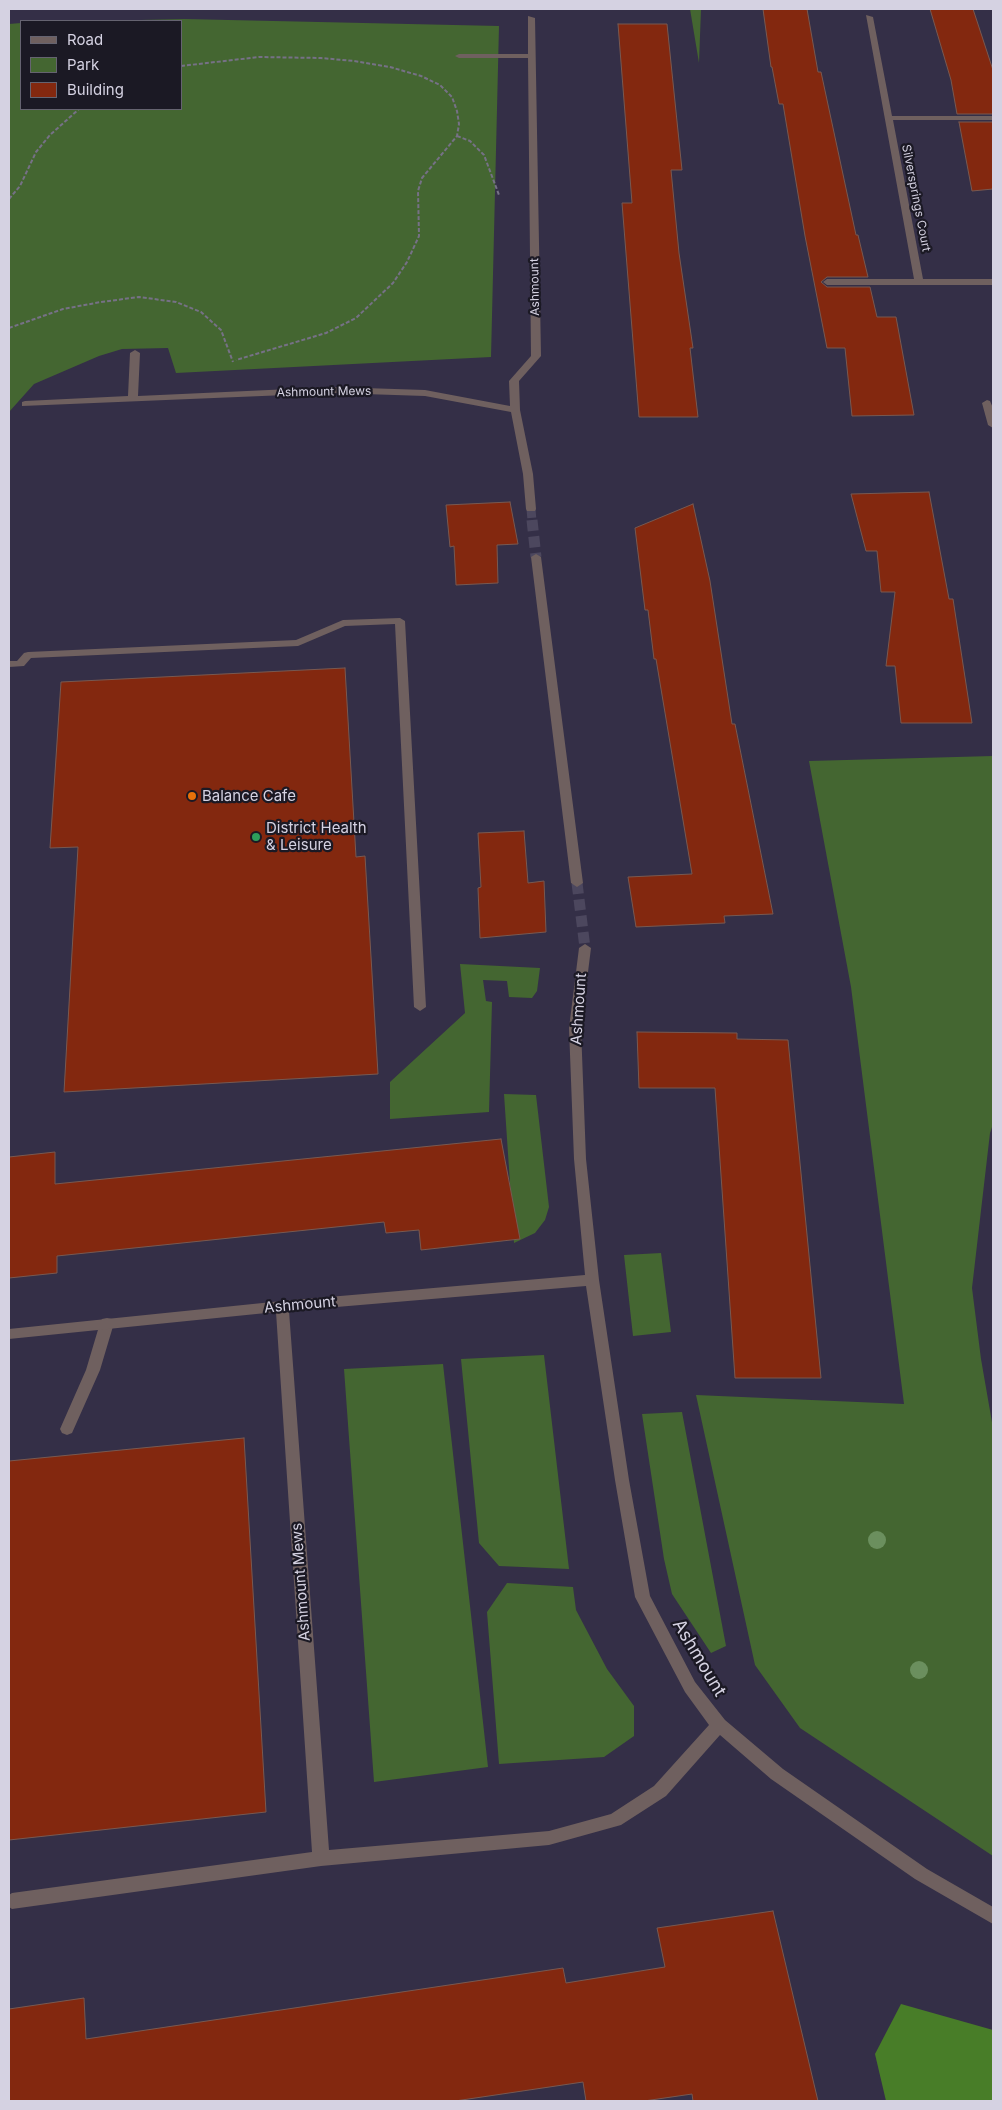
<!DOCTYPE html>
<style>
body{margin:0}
#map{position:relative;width:1002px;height:2110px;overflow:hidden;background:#342f47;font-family:Inter,sans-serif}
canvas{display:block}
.frame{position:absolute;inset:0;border:10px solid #d5d2e2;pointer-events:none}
.legend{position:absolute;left:20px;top:20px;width:162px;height:90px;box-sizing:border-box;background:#1b1924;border:1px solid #656370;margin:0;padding:6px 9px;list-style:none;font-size:15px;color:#d5d2e2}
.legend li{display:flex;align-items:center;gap:10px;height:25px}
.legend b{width:25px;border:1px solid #656370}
</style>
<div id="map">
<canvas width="1002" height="2110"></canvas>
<div class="frame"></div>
<ul class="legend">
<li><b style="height:6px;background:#6f605f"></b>Road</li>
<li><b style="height:14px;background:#446631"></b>Park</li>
<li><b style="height:14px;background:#83280f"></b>Building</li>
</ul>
</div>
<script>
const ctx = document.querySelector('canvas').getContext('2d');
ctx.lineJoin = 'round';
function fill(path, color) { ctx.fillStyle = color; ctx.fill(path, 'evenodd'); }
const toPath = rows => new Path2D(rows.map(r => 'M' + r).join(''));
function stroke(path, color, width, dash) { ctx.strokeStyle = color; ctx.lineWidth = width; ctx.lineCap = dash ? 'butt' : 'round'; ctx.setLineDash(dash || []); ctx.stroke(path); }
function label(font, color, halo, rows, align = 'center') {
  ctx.font = font + ' Inter,sans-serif'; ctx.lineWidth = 4.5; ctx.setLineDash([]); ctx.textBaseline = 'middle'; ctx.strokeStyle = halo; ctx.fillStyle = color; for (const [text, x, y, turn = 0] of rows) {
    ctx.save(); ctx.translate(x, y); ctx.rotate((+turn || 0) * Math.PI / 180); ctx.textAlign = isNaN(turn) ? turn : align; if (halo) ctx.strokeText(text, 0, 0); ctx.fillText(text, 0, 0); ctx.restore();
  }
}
fill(toPath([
 [690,9,701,9,699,63],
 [184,19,499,26,491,357,176,373,168,348,122,349,99,356,34,384,9,412,9,24,21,23,21,109,181,109,181,21,96,21],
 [993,756,993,1124,990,1133,972,1288,981,1359,993,1428,993,1856,800,1728,755,1665,696,1395,904,1404,851,987,809,761],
 [460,964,540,968,537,991,532,998,509,997,507,981,483,980,486,1001,492,1002,489,1112,390,1119,390,1082,465,1013],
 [504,1094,536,1095,549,1207,545,1220,535,1233,514,1243],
 [661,1253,671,1332,633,1336,624,1255],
 [544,1355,569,1569,499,1566,479,1543,461,1359],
 [443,1364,488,1767,374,1782,344,1369],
 [682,1412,726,1646,711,1653,672,1594,664,1559,642,1414],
 [507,1583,573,1587,576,1610,607,1669,634,1706,634,1736,604,1757,499,1764,487,1612]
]), '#446631');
fill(toPath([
 [901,2004,993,2030,993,2101,886,2101,875,2054]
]), '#487d28');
const building = toPath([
 [763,9,807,9,818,72,821,72,856,235,858,235,868,277,827,277,821,282,827,287,870,287,877,317,896,317,914,415,852,416,845,348,827,348,805,236,783,104,779,104,772,67,771,67,763,9],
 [930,9,973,9,993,70,993,114,957,114,951,80,930,9],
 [618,24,667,24,682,170,671,170,679,253,693,348,690,348,698,417,639,417,622,203,632,203,618,24],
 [959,122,993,122,993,189,972,191,959,122],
 [929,492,949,599,953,599,972,723,901,723,895,666,886,666,895,592,881,592,877,551,866,551,851,494,929,492],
 [510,502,518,544,497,545,498,583,456,585,454,546,450,547,446,505,510,502],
 [693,504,710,581,732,724,735,724,773,914,724,916,725,923,636,927,628,877,692,874,656,659,654,659,648,610,645,610,635,528,693,504],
 [345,668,356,857,365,856,378,1074,64,1092,78,847,50,848,61,682,345,668],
 [524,831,528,883,544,881,546,932,480,938,478,888,481,887,478,833,524,831],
 [637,1032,737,1033,737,1039,788,1040,821,1378,735,1378,715,1088,639,1088,637,1032],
 [501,1139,520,1239,421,1250,419,1230,386,1233,384,1222,57,1256,57,1273,9,1278,9,1157,55,1152,55,1184,501,1139],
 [244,1438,266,1812,9,1840,9,1461,244,1438],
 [773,1911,818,2101,693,2101,692,2094,644,2101,586,2101,583,2082,455,2101,9,2101,9,2009,84,1998,86,2039,563,1968,566,1983,665,1967,657,1928,773,1911]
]);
fill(building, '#83280f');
stroke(building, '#785951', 1);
stroke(toPath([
 [531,509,532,521]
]), '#4c475e', 9, [9, 4.5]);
stroke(toPath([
 [532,520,536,557],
 [577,883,585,948]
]), '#4c475e', 11, [11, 5.5]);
stroke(toPath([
 [181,66,259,57,321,58,354,61,390,67,421,76,440,85,452,97,457,111,459,124,457,136,422,178,418,191,419,236,407,262,393,283,356,318,326,333,236,360],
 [457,136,470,141,484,155,499,195],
 [9,199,20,186,36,152,50,135,79,109],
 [9,328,63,309,101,302,139,297,176,302,201,312,221,330,233,362]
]), '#767186', 2, [4, 2]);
fill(toPath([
 [400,618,405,621,426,1007,420,1011,414,1007,395,624,345,626,298,646,31,658,24,666,9,667,9,661,17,661,24,653,28,652,296,640,343,620,400,618],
 [107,1318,112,1319,114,1323,100,1370,72,1433,67,1435,62,1433,60,1429,86,1370,100,1323,102,1319,107,1318]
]), '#6f605f');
fill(toPath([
 [866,15,873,17,892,116,993,116,993,120,893,120,923,279,993,279,993,285,827,285,823,282,827,279,914,279,866,15],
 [528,16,535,18,541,356,519,381,520,410,533,474,536,509,535,511,527,511,526,509,523,474,511,412,425,396,334,393,22,406,22,402,25,401,128,396,130,353,135,350,140,353,138,396,334,387,425,390,510,406,509,381,531,356,528,58,459,58,455,56,459,54,528,54,528,16],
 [987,400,990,401,993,408,993,428,988,425,982,403,987,400],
 [536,554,541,557,583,883,577,887,571,883,531,557,536,554],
 [585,944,591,948,581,1028,586,1159,599,1280,629,1480,650,1596,695,1682,725,1720,783,1769,927,1869,993,1907,993,1924,915,1879,771,1779,720,1735,666,1796,621,1825,549,1845,321,1866,12,1909,9,1907,9,1895,12,1893,312,1852,276,1312,9,1339,9,1329,282,1301,585,1275,574,1159,569,1028,579,948,585,944],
 [586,1286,615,1480,635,1597,685,1692,709,1725,654,1786,611,1814,549,1831,329,1850,289,1311,586,1286]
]), '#6f605f');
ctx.fillStyle = '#6b8f5e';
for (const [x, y] of [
 [877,1540],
 [919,1670]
]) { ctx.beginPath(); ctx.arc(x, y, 9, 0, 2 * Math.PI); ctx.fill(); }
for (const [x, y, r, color] of [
 [192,796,5,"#e8710a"],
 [256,837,5,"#2e9e5b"]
]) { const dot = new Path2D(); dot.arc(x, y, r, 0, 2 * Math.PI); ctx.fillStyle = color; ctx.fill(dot); stroke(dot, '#1b1924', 2); }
label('12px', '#d5d2e2', '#1b1924', [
 ["Silversprings Court",916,198,79],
 ["Ashmount",535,287,-91],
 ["Ashmount Mews",324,392,-1]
]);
label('15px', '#d5d2e2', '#1b1924', [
 ["Balance Cafe",202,796],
 ["District Health",266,828],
 ["& Leisure",266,845]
], 'left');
label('15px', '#d5d2e2', '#1b1924', [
 ["Ashmount",579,1009,-86],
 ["Ashmount",300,1305,-5],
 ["Ashmount Mews",301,1582,-94]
]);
label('18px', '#d5d2e2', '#1b1924', [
 ["Ashmount",699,1658,59]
]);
</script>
